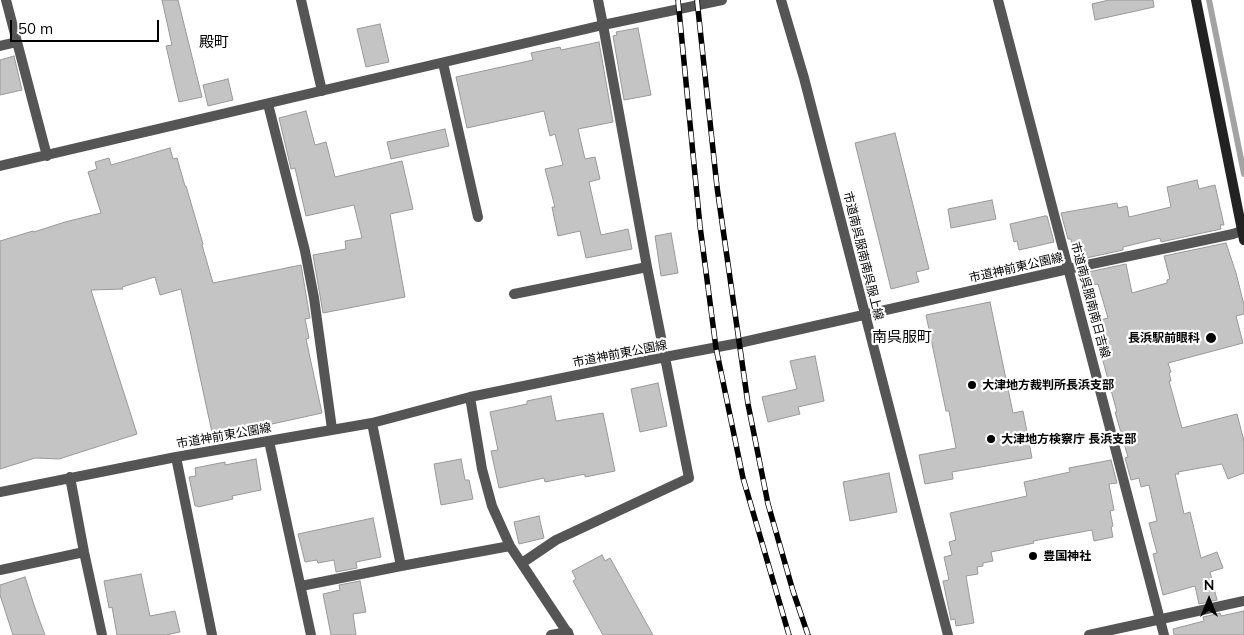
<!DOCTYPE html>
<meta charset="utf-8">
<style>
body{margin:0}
#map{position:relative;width:1244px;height:635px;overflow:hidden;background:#fff;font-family:Mulish,sans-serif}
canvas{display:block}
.north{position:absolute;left:1184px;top:575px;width:50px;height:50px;-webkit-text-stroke:4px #fff;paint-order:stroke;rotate:0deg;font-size:14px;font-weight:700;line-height:20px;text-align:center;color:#000}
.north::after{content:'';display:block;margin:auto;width:18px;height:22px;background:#000;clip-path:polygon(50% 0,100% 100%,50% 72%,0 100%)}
.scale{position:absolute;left:10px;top:20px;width:149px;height:22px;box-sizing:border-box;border:2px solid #000;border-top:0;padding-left:6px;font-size:15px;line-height:18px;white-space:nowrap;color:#000;-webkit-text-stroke:4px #fff;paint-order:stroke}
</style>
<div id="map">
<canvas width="1244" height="635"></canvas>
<div class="north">N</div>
<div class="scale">50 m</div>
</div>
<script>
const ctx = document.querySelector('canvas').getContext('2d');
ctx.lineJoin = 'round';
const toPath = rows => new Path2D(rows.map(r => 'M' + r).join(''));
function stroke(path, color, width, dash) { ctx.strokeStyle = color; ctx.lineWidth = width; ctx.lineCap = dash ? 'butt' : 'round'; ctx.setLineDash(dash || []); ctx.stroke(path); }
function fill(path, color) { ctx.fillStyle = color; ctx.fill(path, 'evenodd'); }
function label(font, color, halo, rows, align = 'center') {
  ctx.font = font + ' Mulish,"Noto Sans JP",sans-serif'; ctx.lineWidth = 4.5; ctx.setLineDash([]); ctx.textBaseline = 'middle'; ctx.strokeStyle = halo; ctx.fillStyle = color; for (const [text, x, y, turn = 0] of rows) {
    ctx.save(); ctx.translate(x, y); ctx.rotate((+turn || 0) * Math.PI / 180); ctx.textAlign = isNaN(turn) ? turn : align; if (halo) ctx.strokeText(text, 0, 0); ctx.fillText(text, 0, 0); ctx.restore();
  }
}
stroke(toPath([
 [1209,0,1244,174]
]), '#a3a3a3', 6);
const building = toPath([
 [162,0,178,0,202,97,179,102,166,46,172,45,162,0],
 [1109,0,1153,0,1154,7,1095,20,1092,4,1109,0],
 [380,24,389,62,366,67,357,29,380,24],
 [638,28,651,95,624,100,613,36,617,35,616,32,638,28],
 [599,42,613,122,578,129,585,159,595,157,600,179,589,182,601,235,628,229,632,249,586,258,580,231,558,236,552,207,555,207,545,169,563,165,555,134,550,136,544,111,467,128,456,77,533,60,531,53,560,47,561,50,599,42],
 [14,56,22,90,0,95,0,60,14,56],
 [228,79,233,100,208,106,203,85,228,79],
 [306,111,315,145,326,142,335,177,402,161,413,209,390,214,405,297,323,313,313,255,346,249,345,241,362,238,354,205,306,216,295,168,291,169,279,118,306,111],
 [445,129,449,146,391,159,387,142,445,129],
 [895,133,929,269,916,272,919,282,891,289,855,143,895,133],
 [170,148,173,159,177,158,185,186,186,186,203,244,202,245,213,283,301,265,310,318,305,319,309,338,306,339,322,413,213,437,181,289,160,295,155,277,122,287,123,289,91,290,137,434,59,459,35,458,0,469,0,241,33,231,34,232,65,222,101,213,88,172,97,169,95,162,109,158,111,165,170,148],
 [1197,180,1199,189,1215,185,1224,225,1220,225,1221,229,1161,242,1160,238,1123,247,1123,250,1077,260,1076,256,1074,257,1071,239,1068,239,1061,213,1117,203,1118,208,1127,206,1129,217,1171,207,1167,187,1197,180],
 [992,200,996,219,951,228,948,209,992,200],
 [1045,216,1047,216,1054,242,1019,250,1017,241,1014,242,1010,224,1045,216],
 [671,233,678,273,661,276,655,236,671,233],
 [1226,243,1236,273,1244,305,1244,314,1236,316,1243,343,1168,363,1171,372,1169,373,1171,381,1169,381,1182,428,1237,414,1244,441,1244,473,1228,479,1222,464,1178,472,1179,474,1175,474,1184,514,1190,512,1201,558,1217,552,1223,568,1210,572,1217,600,1199,604,1195,586,1163,595,1153,554,1157,553,1149,523,1157,521,1149,485,1141,487,1139,478,1131,480,1125,458,1128,457,1115,412,1117,412,1101,354,1106,353,1097,321,1108,318,1098,284,1082,287,1079,274,1126,264,1132,293,1167,283,1167,280,1170,279,1164,256,1226,243],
 [990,302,1013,413,1023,411,1032,458,952,472,953,479,925,484,919,455,956,448,949,411,946,411,926,315,990,302],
 [815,356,824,401,798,407,800,414,768,422,762,397,797,389,790,361,815,356],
 [658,383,667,426,640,432,631,389,658,383],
 [551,396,556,421,603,413,615,471,585,477,585,474,545,482,544,478,499,488,491,451,498,450,490,412,527,404,527,401,551,396],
 [256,459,261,490,232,496,233,499,198,507,198,506,195,506,189,477,196,476,195,468,225,462,225,465,256,459],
 [461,459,465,480,469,480,473,499,441,505,434,464,461,459],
 [1111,460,1117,483,1109,484,1114,510,1110,511,1113,526,1111,527,1113,537,1094,541,1092,530,1033,541,1034,543,991,552,993,561,983,563,983,566,977,567,978,574,966,576,974,623,956,626,955,619,951,620,943,581,949,580,944,557,952,555,949,542,956,540,950,513,1027,496,1024,482,1070,472,1069,468,1111,460],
 [889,473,897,512,850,521,843,482,889,473],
 [539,516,544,538,519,544,514,522,539,516],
 [373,518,381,557,356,562,357,568,336,572,334,560,318,563,317,560,305,562,298,534,373,518],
 [602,555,605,561,610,558,653,635,603,635,573,581,576,579,572,571,602,555],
 [141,574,150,616,175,611,180,632,166,635,117,635,112,607,109,608,104,581,141,574],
 [25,577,35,608,45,635,13,635,0,595,0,585,25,577],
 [360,581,366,612,353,614,356,635,331,635,323,594,340,590,339,585,360,581],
 [1244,611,1244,635,1174,635,1173,629,1204,621,1203,617,1220,613,1221,616,1244,611]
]);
fill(building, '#c4c4c4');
stroke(building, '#999', 1);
stroke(toPath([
 [268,104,305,251,314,298,332,429]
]), '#555', 10);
stroke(toPath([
 [6,0,47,156],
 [301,0,322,91],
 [781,0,804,78,948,635],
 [998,0,1164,635],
 [0,46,17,42],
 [443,63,478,217],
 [0,166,603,25,722,0],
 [514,294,647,267],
 [470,397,482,469,492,506,510,546,569,635],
 [372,423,401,566],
 [269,441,311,635],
 [176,457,212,635],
 [70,477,84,552,102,635],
 [0,492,176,457,372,423,470,397,665,357,739,343,1068,269,1233,234,1244,230],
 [522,563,556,540,689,478,647,267,603,25,598,0],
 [0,570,84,552],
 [301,586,401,566,510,546],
 [551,635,568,632],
 [1089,635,1244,601]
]), '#555', 10);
stroke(toPath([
 [1196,0,1244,240]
]), '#222', 10);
const rail = toPath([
 [678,0,700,226,716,348,743,478,789,635],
 [697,0,717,187,748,404,768,504,793,591,808,635]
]);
stroke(rail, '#000', 5.5);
stroke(rail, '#fff', 4, [11]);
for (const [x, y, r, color] of [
 [1211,338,6,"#000"],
 [972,385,5,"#000"],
 [991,439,5,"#000"],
 [1033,556,5,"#000"]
]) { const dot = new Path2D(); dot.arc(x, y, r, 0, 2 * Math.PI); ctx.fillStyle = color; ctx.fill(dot); stroke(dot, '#fff', 2); }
label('12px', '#000', '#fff', [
 ["市道南呉服南南呉服上線",863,256,76],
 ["市道神前東公園線",1016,268,-13],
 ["市道南呉服南南日吉線",1090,300,75],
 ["市道神前東公園線",620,354,-11],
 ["市道神前東公園線",224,436,-10]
]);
label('bold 12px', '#000', '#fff', [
 ["長浜駅前眼科",1200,338,"right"],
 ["大津地方裁判所長浜支部",982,385],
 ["大津地方検察庁 長浜支部",1001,439],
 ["豊国神社",1043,556]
], 'left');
label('15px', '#000', '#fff', [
 ["殿町",214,42],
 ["南呉服町",902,337]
]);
</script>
